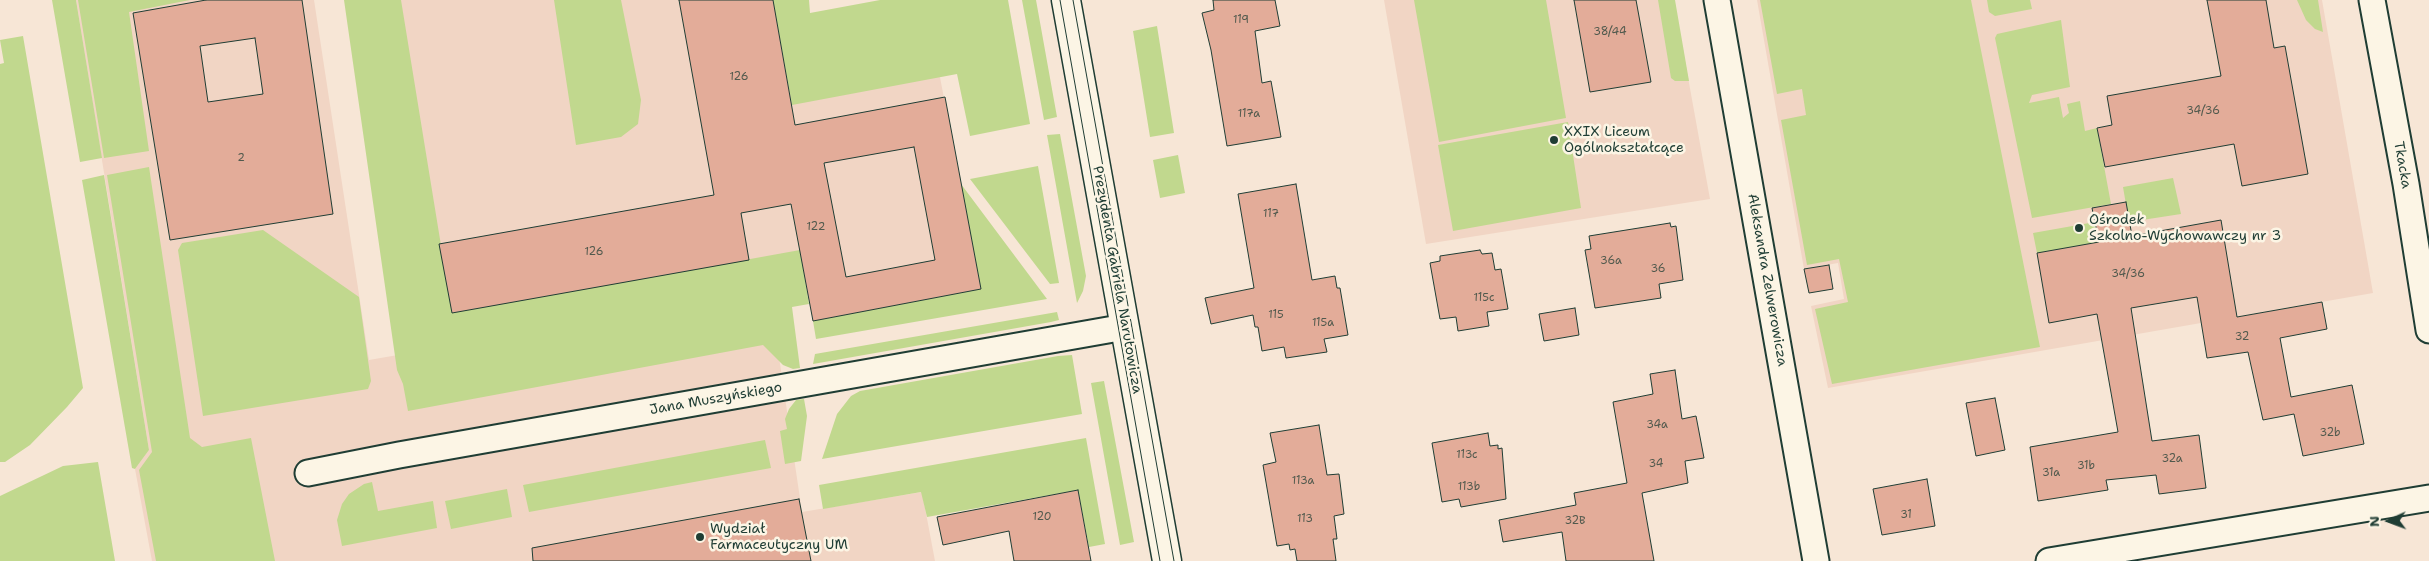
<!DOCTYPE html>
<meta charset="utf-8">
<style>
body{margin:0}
#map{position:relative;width:2429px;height:561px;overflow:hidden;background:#f7e6d6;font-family:"Shantell Sans",sans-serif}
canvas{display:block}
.north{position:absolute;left:2364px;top:496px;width:50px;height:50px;-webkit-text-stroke:4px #fcf5e5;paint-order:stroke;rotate:268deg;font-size:14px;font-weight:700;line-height:20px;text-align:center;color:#1f3d34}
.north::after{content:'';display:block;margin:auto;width:18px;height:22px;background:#1f3d34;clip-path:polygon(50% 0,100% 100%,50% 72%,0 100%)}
</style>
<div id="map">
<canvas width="2429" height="561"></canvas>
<div class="north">N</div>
</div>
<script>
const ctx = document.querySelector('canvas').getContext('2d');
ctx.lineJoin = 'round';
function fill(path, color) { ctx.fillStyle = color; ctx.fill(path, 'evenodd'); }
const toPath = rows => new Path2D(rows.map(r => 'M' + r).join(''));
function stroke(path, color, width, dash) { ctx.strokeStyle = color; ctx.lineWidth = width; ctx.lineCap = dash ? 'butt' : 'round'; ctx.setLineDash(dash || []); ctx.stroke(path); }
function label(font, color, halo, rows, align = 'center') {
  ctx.font = font + ' "Shantell Sans",sans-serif'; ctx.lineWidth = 5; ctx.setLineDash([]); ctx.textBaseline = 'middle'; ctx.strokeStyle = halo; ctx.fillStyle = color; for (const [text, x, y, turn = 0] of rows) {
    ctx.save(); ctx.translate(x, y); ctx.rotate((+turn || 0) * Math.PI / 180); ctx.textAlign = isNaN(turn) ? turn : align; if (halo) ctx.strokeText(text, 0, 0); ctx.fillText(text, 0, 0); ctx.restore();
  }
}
fill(toPath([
 [76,0,314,0,369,360,438,348,380,0,796,0,799,18,925,0,981,289,813,321,808,295,771,303,802,512,922,492,935,561,152,561,135,469,149,450],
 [1384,0,1674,0,1710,199,1426,244],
 [1757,0,2322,0,2373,293,1828,388,1811,306,1844,299,1838,263,1804,269]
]), '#f1d5c4');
fill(toPath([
 [52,0,76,0,102,158,80,162],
 [78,0,190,0,129,12,149,151,104,158],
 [344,0,401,0,452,313,800,250,809,304,792,307,800,368,793,369,783,365,763,345,408,411,403,384,397,370],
 [554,0,621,0,641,100,638,124,621,137,576,145],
 [773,0,809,0,810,13,880,0,1008,0,1030,124,970,136,957,74,792,105],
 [1022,0,1036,0,1057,117,1044,120],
 [1414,0,1546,0,1566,118,1439,142],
 [1658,0,1675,0,1689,81,1675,81,1671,78],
 [1760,0,1971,0,2040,347,1832,384,1815,309,1848,302,1839,259,1807,265,1781,120,1806,115,1802,89,1777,94],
 [1987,0,2030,0,2032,9,1995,16,1989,12],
 [2297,0,2318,0,2323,32,2315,29,2306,20],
 [2061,20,2070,87,2032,95,2029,103,2059,97,2063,118,2069,113,2067,104,2080,101,2085,131,2097,128,2111,204,2032,218,1995,38,1997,34],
 [1157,26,1174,133,1150,137,1133,31],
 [23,36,83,388,67,407,30,445,5,462,0,462,0,64,4,63,0,40],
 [1568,122,1581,208,1453,231,1438,145],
 [1060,134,1086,276,1083,291,1077,303,1047,135],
 [1178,155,1185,193,1160,198,1153,160],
 [1038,166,1059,283,1050,284,970,179],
 [149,167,190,438,202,447,251,438,275,561,156,561,139,470,152,452,107,175],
 [104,175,149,450,135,469,132,468,82,180],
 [2173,178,2181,214,2129,222,2123,187],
 [961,184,1047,299,816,339,813,321,981,289],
 [2095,222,2099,242,2037,253,2033,233],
 [263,230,359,297,371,381,368,389,203,416,178,250,182,243],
 [1057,312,1059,320,1051,322,813,364,815,354],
 [1072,355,1082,414,822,459,837,414,851,396,860,391,1058,356],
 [1104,381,1134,542,1120,545,1091,383],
 [804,399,807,416,801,461,785,464,780,431,787,429,785,419,789,409,796,400],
 [1086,438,1105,544,1089,547,1078,490,927,517,921,492,823,509,819,485],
 [765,440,771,468,529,512,523,485],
 [98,462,115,561,0,561,0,496,63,466],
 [372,482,378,511,433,501,437,528,342,546,337,520,342,504,349,494,364,484],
 [507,489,512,517,451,529,445,501]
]), '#c1d88e');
const building = toPath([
 [206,0,302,0,333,214,170,240,133,13,206,0],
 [255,38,263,94,208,102,200,46,255,38],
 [679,0,773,0,795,125,945,97,981,289,813,321,791,204,741,213,749,260,452,313,439,244,714,195,679,0],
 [914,147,935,260,846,277,824,163,914,147],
 [1213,0,1275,0,1280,26,1255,31,1262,83,1271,81,1281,137,1227,146,1211,50,1202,13,1214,10,1213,0],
 [1574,0,1636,0,1651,82,1590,92,1574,0],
 [2207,0,2266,0,2274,48,2285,46,2308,174,2242,186,2234,144,2105,167,2097,128,2112,125,2107,96,2221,76,2207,0],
 [1296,184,1312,280,1335,276,1337,288,1340,288,1348,335,1324,339,1327,352,1286,358,1284,347,1262,351,1258,327,1255,327,1253,315,1211,324,1205,298,1254,288,1238,194,1296,184],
 [2126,202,2132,236,2221,220,2237,317,2322,302,2327,329,2280,338,2291,397,2352,385,2364,444,2303,456,2294,414,2263,420,2248,352,2207,358,2197,297,2131,308,2152,441,2199,435,2206,488,2159,494,2156,475,2106,480,2108,490,2038,501,2030,447,2118,432,2097,314,2049,323,2037,253,2099,242,2092,208,2126,202],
 [1670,223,1671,227,1676,226,1683,280,1659,284,1661,298,1595,308,1585,250,1591,249,1589,236,1670,223],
 [1480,250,1482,254,1492,253,1495,270,1501,269,1508,309,1487,312,1489,326,1458,331,1456,317,1440,319,1430,263,1440,261,1440,256,1480,250],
 [1829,265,1833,289,1809,293,1804,269,1829,265],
 [1575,308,1579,335,1544,341,1539,314,1575,308],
 [1675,370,1682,419,1696,416,1704,458,1685,461,1688,483,1642,493,1654,561,1566,561,1562,532,1503,542,1499,520,1576,505,1574,493,1627,483,1613,402,1653,394,1650,374,1675,370],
 [1995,398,2005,450,1976,456,1966,403,1995,398],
 [1319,425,1327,475,1339,474,1344,514,1334,516,1337,539,1333,539,1336,561,1297,561,1295,549,1290,550,1289,544,1277,546,1263,465,1276,462,1270,433,1319,425],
 [1488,433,1490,446,1498,445,1498,449,1502,448,1506,499,1461,507,1459,499,1442,502,1432,443,1488,433],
 [1927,479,1935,526,1882,535,1873,489,1927,479],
 [1078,490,1091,561,1014,561,1009,531,943,545,937,517,1078,490],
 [799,499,811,561,533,561,532,548,799,499]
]);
fill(building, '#e3ac99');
stroke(building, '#1f3d34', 1);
const minor = toPath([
 [1717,0,1816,561],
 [2372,0,2406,184,2429,330],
 [308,473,399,455,1125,327],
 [2049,561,2429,498]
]);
const tertiary = toPath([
 [1066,0,1167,561]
]);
stroke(minor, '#1f3d34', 29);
stroke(tertiary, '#1f3d34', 31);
stroke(minor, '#fcf5e5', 25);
stroke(tertiary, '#fcf5e5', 28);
stroke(toPath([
 [1060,0,1160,561],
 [1073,0,1174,561]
]), '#1f3d34', 1);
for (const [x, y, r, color] of [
 [1554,140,5,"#1f3d34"],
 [2079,228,5,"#1f3d34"],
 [700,537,5,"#1f3d34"]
]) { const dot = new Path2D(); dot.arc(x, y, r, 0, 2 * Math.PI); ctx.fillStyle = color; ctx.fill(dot); stroke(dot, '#fcf5e5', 2); }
label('11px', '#50594d', null, [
 ["119",1241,20],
 ["38/44",1610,32],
 ["126",739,77],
 ["34/36",2203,111],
 ["117a",1249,114],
 ["2",241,158],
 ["117",1271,214],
 ["122",816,227],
 ["126",594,252],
 ["36a",1611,261],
 ["36",1658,269],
 ["34/36",2128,274],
 ["115c",1484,298],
 ["115",1276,315],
 ["115a",1323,323],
 ["32",2242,337],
 ["34a",1657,425],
 ["32b",2330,433],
 ["113c",1467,455],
 ["32a",2172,459],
 ["34",1656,464],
 ["31b",2086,466],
 ["31a",2051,473],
 ["113a",1303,481],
 ["113b",1469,487],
 ["31",1906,515],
 ["120",1042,517],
 ["113",1305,519],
 ["32B",1575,521]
]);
label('14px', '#1f3d34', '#fcf5e5', [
 ["XXIX Liceum",1564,132],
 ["Ogólnokształcące",1564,148],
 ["Ośrodek",2089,220],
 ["Szkolno-Wychowawczy nr 3",2089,236],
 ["Wydział",710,529],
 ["Farmaceutyczny UM",710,545]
], 'left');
label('14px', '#1f3d34', '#fcf5e5', [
 ["Tkacka",2402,165,80],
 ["Prezydenta Gabriela Narutowicza",1117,280,80],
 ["Aleksandra Zelwerowicza",1767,280,80],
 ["Jana Muszyńskiego",716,399,-10]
]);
</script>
